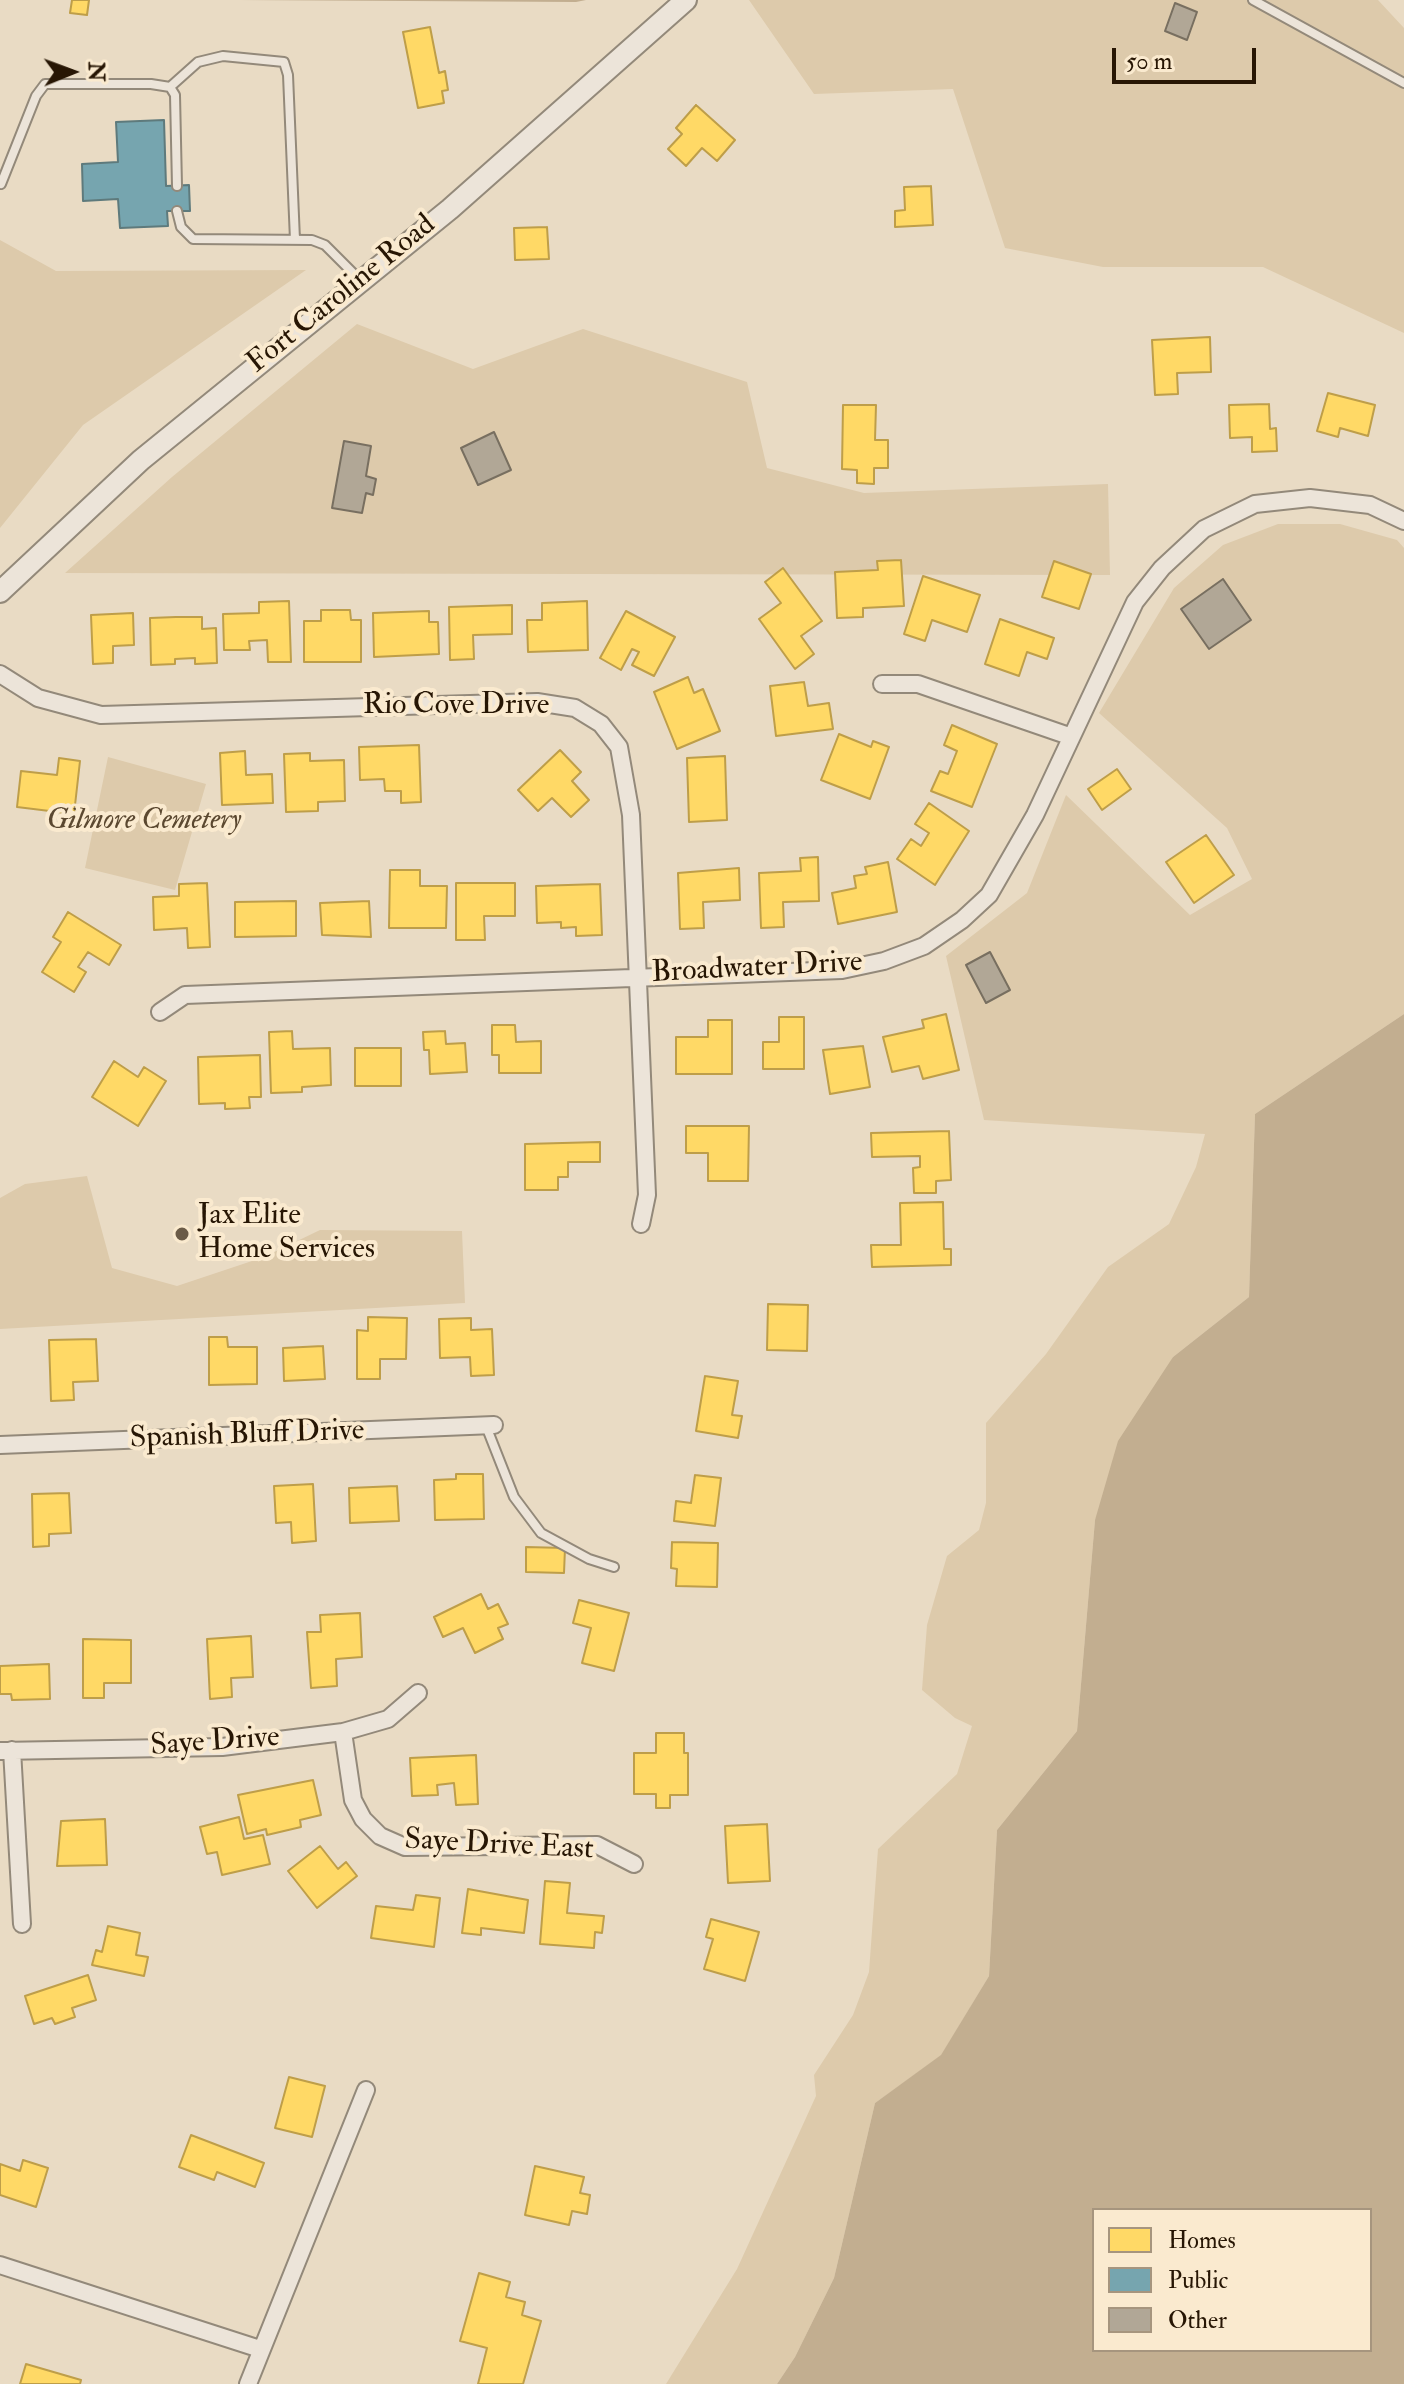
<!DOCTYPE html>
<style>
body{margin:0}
#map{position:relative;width:1404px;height:2384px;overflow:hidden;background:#e9dbc4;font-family:"IM FELL Double Pica",serif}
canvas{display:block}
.legend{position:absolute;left:1092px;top:2208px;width:280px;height:144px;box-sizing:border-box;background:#faeacf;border:2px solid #a6957e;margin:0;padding:10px 14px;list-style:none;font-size:24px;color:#271604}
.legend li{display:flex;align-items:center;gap:16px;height:40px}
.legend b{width:40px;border:2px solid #a6957e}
.north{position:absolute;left:32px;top:32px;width:80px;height:80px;-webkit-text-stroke:6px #faeacf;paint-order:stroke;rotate:89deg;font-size:22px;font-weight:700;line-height:32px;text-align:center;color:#271604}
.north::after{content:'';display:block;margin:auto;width:28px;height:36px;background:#271604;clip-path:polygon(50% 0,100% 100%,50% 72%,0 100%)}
.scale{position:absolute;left:1112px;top:48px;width:144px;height:36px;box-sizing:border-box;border:4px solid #271604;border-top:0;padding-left:10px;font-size:24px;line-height:28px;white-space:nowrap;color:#271604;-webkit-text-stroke:6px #faeacf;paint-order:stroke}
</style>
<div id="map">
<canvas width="1404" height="2384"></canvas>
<ul class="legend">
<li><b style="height:22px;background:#ffd966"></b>Homes</li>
<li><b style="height:22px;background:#76a5af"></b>Public</li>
<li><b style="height:22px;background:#b1a796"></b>Other</li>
</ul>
<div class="north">N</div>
<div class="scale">50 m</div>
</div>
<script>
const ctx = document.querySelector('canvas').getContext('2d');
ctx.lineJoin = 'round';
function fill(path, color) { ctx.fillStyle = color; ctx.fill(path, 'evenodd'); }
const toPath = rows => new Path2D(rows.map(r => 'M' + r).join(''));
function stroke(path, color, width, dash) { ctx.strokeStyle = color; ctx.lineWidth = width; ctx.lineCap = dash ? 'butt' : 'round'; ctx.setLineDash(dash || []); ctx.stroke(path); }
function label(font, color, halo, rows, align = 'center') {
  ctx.font = font + ' "IM FELL Double Pica",serif'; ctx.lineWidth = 8; ctx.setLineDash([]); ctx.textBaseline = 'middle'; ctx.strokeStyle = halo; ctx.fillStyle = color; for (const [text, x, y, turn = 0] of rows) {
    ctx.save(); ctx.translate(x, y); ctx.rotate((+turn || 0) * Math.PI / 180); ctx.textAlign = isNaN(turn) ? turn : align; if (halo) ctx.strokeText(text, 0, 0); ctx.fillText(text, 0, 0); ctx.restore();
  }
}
fill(toPath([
 [749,0,1378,0,1404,28,1404,333,1263,267,1103,267,1005,248,953,89,814,94],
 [0,240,56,271,306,270,83,425,0,528],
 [357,324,473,369,583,329,747,382,767,468,864,493,1108,484,1110,575,65,573,172,477],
 [1278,524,1340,524,1397,540,1404,548,1404,1014,1255,1114,1249,1297,1173,1357,1095,1520,1077,1731,997,1830,989,1976,941,2056,875,2103,834,2278,795,2357,777,2384,666,2384,737,2269,816,2096,814,2075,853,2015,869,1972,878,1849,957,1774,972,1726,955,1718,922,1690,927,1625,947,1556,979,1530,986,1503,986,1423,1046,1354,1108,1267,1169,1224,1196,1167,1205,1134,984,1120,946,956,1027,893,1066,795,1190,915,1252,879,1227,828,1099,713,1174,588,1223,545],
 [108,757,206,784,175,890,85,868],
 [87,1176,112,1268,177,1286,264,1257,320,1230,462,1231,465,1303,0,1329,0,1198,25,1184]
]), '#ddcaab');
fill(toPath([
 [240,0,586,0,576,2],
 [1404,1014,1404,2384,777,2384,795,2357,834,2278,875,2103,941,2055,989,1976,997,1830,1077,1731,1095,1520,1118,1441,1173,1357,1249,1297,1255,1114],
 [1370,2210,1370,2350,1094,2350,1094,2210]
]), '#c2ae90');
const homes = toPath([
 [72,0,89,0,87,15,70,13,72,0],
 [430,27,439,73,445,71,448,90,442,91,444,103,418,108,403,32,430,27],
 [696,105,735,140,717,161,702,148,686,166,668,149,682,134,676,128,696,105],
 [931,186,933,225,895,227,895,211,905,210,904,187,931,186],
 [547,227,549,259,515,260,514,228,547,227],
 [1210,337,1211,372,1177,373,1178,394,1155,395,1152,340,1210,337],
 [1328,393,1375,405,1368,436,1340,428,1338,437,1317,431,1328,393],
 [1269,404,1270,429,1276,428,1277,451,1252,452,1252,437,1230,438,1229,405,1269,404],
 [843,405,876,405,875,440,888,440,888,468,874,468,874,484,857,483,857,470,842,469,843,405],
 [901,560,904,606,863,608,863,617,837,618,835,572,878,570,877,561,901,560],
 [1054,561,1091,574,1079,609,1042,597,1054,561],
 [783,568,822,621,801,636,814,654,795,669,759,619,781,603,765,582,783,568],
 [923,576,980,595,967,632,932,620,925,641,904,634,923,576],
 [289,601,291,662,268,662,267,640,249,641,250,650,224,650,223,614,259,613,259,602,289,601],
 [587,601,588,650,528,652,527,620,542,620,542,603,587,601],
 [512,605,512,634,473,635,474,659,450,660,449,607,512,605],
 [321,610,350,610,351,620,361,620,361,662,304,662,304,621,321,621,321,610],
 [429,611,429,622,438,622,439,654,374,657,373,613,429,611],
 [626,611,675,637,654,676,632,665,639,652,632,649,621,670,600,658,626,611],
 [133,613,134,645,113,646,113,663,93,664,91,615,133,613],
 [176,617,202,617,202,629,216,628,217,663,195,664,195,658,175,659,175,664,151,665,150,618,176,617],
 [1000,619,1054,638,1047,659,1027,652,1019,676,985,664,1000,619],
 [688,677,694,693,703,689,720,731,677,749,654,692,688,677],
 [804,682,808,706,829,703,833,729,776,736,770,686,804,682],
 [952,725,997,744,972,807,931,791,940,771,948,774,957,751,944,745,952,725],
 [839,734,871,747,873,741,889,747,870,799,821,780,839,734],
 [419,745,421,802,401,803,401,791,385,791,384,779,360,780,359,747,419,745],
 [560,750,581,772,572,781,589,800,571,817,552,798,538,811,518,790,560,750],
 [245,751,246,775,272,774,273,803,222,805,220,753,245,751],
 [310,753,310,761,344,760,345,801,318,802,318,811,286,812,284,754,310,753],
 [725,756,727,820,689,822,687,758,725,756],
 [59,758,80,761,74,814,17,807,21,771,57,775,59,758],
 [1117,769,1131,789,1102,810,1088,789,1117,769],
 [929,803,969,831,935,885,897,859,911,839,921,846,929,833,915,824,929,803],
 [1206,835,1234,875,1194,903,1166,862,1206,835],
 [818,857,819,901,783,902,784,927,761,928,759,873,801,871,800,858,818,857],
 [888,862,897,912,838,924,832,893,856,888,854,876,867,874,865,867,888,862],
 [739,868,740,900,703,902,704,928,680,929,678,873,739,868],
 [390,870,420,870,420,886,447,886,446,928,389,928,390,870],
 [207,883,210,947,188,948,187,928,154,930,153,897,179,896,179,884,207,883],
 [456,883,515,883,515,916,484,916,485,940,456,940,456,883],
 [600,884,602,935,576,936,576,927,561,928,561,922,537,923,536,886,600,884],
 [296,901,296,936,235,937,235,902,296,901],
 [369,901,371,937,322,935,320,903,369,901],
 [68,912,121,945,109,965,88,952,78,967,86,972,74,992,42,972,61,942,53,937,68,912],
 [946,1014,959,1070,923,1079,919,1066,892,1072,883,1037,924,1028,922,1020,946,1014],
 [779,1017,804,1017,804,1069,763,1069,763,1042,779,1042,779,1017],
 [708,1020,732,1020,732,1074,676,1074,676,1037,708,1037,708,1020],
 [492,1025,515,1025,516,1042,541,1041,541,1073,499,1073,499,1055,492,1055,492,1025],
 [292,1031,293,1049,330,1048,331,1085,302,1087,302,1092,271,1093,269,1032,292,1031],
 [445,1031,446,1044,465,1043,467,1072,430,1074,429,1050,424,1050,423,1032,445,1031],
 [863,1046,870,1087,830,1094,823,1050,863,1046],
 [355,1048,401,1048,401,1086,355,1086,355,1048],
 [260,1055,261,1097,249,1097,250,1108,225,1109,225,1103,199,1104,198,1057,260,1055],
 [114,1061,138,1077,144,1067,166,1081,138,1126,92,1097,114,1061],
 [686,1126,749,1126,748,1181,708,1181,708,1153,686,1153,686,1126],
 [949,1131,951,1180,936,1181,936,1193,914,1193,913,1168,920,1167,920,1156,872,1157,871,1133,949,1131],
 [600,1142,600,1162,568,1162,568,1177,558,1177,558,1190,525,1190,525,1144,600,1142],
 [943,1202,944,1249,951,1249,951,1265,872,1267,871,1245,901,1245,900,1203,943,1202],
 [768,1304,808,1305,807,1351,767,1350,768,1304],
 [368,1317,407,1318,406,1359,380,1359,380,1379,357,1379,357,1330,368,1331,368,1317],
 [471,1318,471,1330,492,1329,494,1375,471,1376,470,1357,440,1358,439,1319,471,1318],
 [209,1337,227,1337,228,1347,257,1347,257,1384,209,1385,209,1337],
 [96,1339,98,1381,73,1382,74,1400,51,1401,49,1340,96,1339],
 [323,1346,325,1379,284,1381,283,1348,323,1346],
 [705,1376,738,1381,732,1415,742,1416,738,1438,696,1431,705,1376],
 [456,1474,483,1474,484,1519,435,1520,434,1480,456,1479,456,1474],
 [695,1475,721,1478,715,1526,674,1521,676,1501,691,1503,695,1475],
 [313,1484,316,1541,292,1543,291,1522,276,1523,274,1486,313,1484],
 [397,1486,399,1521,350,1523,349,1488,397,1486],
 [69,1493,71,1533,49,1534,49,1546,33,1547,32,1494,69,1493],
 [672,1542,718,1543,717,1587,676,1586,677,1569,671,1568,672,1542],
 [526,1547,565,1548,564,1573,526,1572,526,1547],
 [481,1594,488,1609,498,1604,508,1624,498,1628,503,1639,475,1653,463,1628,443,1637,434,1617,481,1594],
 [579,1600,629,1613,614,1671,582,1663,591,1628,573,1623,579,1600],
 [360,1613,362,1657,336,1659,337,1686,311,1688,307,1632,321,1632,320,1615,360,1613],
 [251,1636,253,1677,231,1678,232,1697,210,1699,207,1639,251,1636],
 [83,1639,131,1640,131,1683,104,1683,104,1698,83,1698,83,1639],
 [49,1664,50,1699,12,1700,11,1694,0,1694,0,1666,49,1664],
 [656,1733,684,1733,684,1753,688,1753,688,1795,670,1795,670,1808,656,1808,656,1794,634,1794,634,1753,656,1753,656,1733],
 [476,1755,478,1804,456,1805,454,1783,437,1785,438,1795,412,1796,410,1758,476,1755],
 [313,1780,321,1815,300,1820,301,1827,267,1835,266,1829,247,1834,238,1795,313,1780],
 [239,1817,244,1839,263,1835,270,1864,222,1875,217,1852,207,1854,200,1827,239,1817],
 [105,1819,107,1865,57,1866,61,1821,105,1819],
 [767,1824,770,1881,728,1883,725,1826,767,1824],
 [320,1846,338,1869,346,1862,357,1876,317,1908,288,1871,320,1846],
 [545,1881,570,1883,567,1913,604,1916,602,1933,595,1932,594,1948,540,1944,545,1881],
 [468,1889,528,1900,524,1933,481,1928,481,1935,462,1933,468,1889],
 [416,1895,440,1898,434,1947,371,1938,376,1906,413,1910,416,1895],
 [711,1919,759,1932,745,1981,704,1969,713,1939,706,1937,711,1919],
 [108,1926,140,1933,136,1955,148,1957,144,1976,92,1965,96,1950,102,1952,108,1926],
 [88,1975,96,2000,72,2008,75,2017,55,2024,52,2018,34,2024,25,1996,88,1975],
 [289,2077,325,2086,312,2137,275,2128,289,2077],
 [191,2135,264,2163,255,2187,217,2172,214,2180,179,2167,191,2135],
 [23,2160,48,2168,36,2207,0,2195,0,2164,20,2171,23,2160],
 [535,2166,584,2177,580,2193,590,2195,587,2214,572,2211,569,2225,525,2215,535,2166],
 [479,2273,510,2282,506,2297,525,2302,522,2315,541,2321,523,2384,478,2384,487,2348,460,2341,479,2273],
 [26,2364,81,2380,80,2384,20,2384,26,2364]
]);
fill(homes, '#ffd966');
stroke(homes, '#be9e49', 2);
const public = toPath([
 [164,120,166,186,189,185,190,211,167,211,168,226,120,228,118,199,83,201,82,164,118,162,116,122,164,120]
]);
fill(public, '#76a5af');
stroke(public, '#5e7a7c', 2);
const building = toPath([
 [1175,3,1197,12,1187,40,1165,31,1175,3],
 [494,432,511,470,478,485,461,448,494,432],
 [344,441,371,446,366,476,376,479,373,495,366,493,362,513,332,508,344,441],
 [1223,579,1251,620,1209,649,1181,609,1223,579],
 [990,952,1010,990,986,1003,966,965,990,952]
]);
fill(building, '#b1a796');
stroke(building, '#786f60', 2);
const service = toPath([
 [1253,0,1404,83],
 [170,87,198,62,223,56,284,62,288,75,295,240],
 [1,184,36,96,45,84,151,84,170,87,175,95,177,186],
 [177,211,181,227,193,239,312,240,325,245,360,280],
 [486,1426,514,1497,541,1533,589,1559,614,1567]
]);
const minor = toPath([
 [0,674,38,698,101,715,537,702,575,708,601,724,619,747,631,815,647,1195,641,1224],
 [882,684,918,684,1069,736],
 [160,1012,185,995,842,970,884,961,924,946,962,920,989,895,1035,815,1135,602,1162,568,1204,529,1255,504,1310,498,1370,505,1404,521],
 [0,1445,494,1425],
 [343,1732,353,1800,363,1819,380,1836,405,1847,597,1845,634,1864],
 [12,1750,22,1924],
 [0,1751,222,1747,343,1732,388,1719,418,1693],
 [0,2265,260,2349],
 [248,2384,366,2090]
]);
const tertiary = toPath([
 [0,592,141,460,450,209,686,0]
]);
stroke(service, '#93897a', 12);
stroke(minor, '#93897a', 20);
stroke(tertiary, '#93897a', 24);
stroke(service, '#ece4d9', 8);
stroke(minor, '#ece4d9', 16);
stroke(tertiary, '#ece4d9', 20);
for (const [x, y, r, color] of [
 [182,1234,8,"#6b5b47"]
]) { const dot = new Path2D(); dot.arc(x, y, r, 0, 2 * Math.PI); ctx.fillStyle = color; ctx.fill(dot); stroke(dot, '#faeacf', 3); }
label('30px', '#271604', '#faeacf', [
 ["Fort Caroline Road",342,295,-39],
 ["Rio Cove Drive",456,707],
 ["Broadwater Drive",757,969,-3],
 ["Spanish Bluff Drive",247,1436,-2],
 ["Saye Drive",215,1743,-4],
 ["Saye Drive East",499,1846,3]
]);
label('italic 30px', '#5b4830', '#faeacf', [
 ["Gilmore Cemetery",144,822]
]);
label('30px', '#271604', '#faeacf', [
 ["Jax Elite",198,1217],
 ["Home Services",198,1251]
], 'left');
</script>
